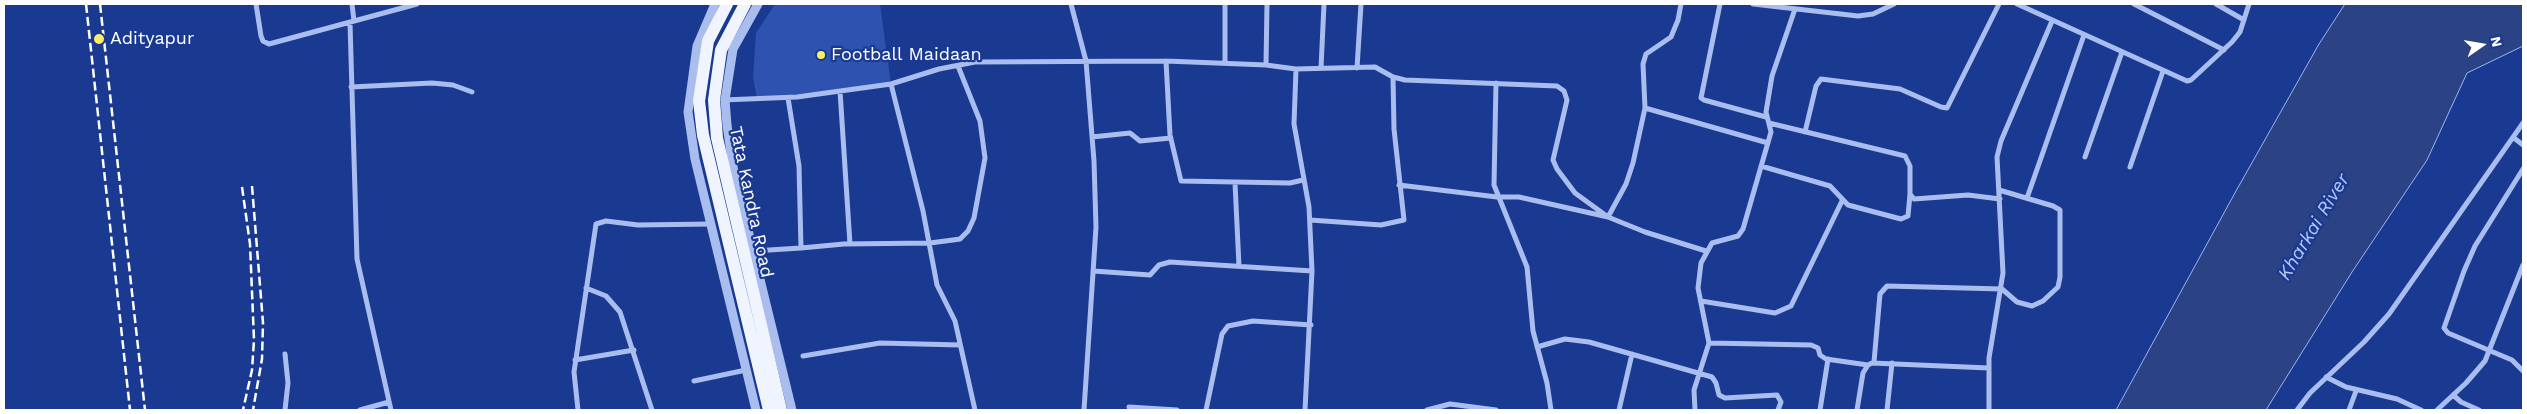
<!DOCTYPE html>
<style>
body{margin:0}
#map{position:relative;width:2527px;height:414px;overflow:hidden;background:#1a3a91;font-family:"Work Sans",sans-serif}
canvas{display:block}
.frame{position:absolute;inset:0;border:5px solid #fff;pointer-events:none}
.north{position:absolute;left:2457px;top:20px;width:50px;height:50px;-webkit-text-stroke:4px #1a3a91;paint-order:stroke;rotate:77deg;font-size:14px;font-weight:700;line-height:20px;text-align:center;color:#fff}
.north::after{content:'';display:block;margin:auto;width:18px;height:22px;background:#fff;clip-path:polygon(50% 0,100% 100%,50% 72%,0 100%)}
</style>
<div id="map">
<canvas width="2527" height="414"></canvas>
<div class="frame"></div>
<div class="north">N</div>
</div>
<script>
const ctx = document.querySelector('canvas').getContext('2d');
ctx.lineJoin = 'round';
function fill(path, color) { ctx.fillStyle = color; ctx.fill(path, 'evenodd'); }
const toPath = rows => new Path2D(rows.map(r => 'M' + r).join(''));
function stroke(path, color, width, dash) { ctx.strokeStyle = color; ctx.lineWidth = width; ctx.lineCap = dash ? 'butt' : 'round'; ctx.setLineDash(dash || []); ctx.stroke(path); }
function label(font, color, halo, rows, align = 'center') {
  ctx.font = font + ' "Work Sans",sans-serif'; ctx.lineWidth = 4.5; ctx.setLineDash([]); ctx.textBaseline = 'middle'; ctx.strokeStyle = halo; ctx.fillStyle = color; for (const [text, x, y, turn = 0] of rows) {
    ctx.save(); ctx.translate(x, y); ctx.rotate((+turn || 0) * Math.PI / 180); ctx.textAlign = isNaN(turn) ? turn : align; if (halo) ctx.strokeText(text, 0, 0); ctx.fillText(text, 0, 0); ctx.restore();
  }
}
fill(toPath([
 [775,4,880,4,891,84,797,97,757,99,753,77,756,33]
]), '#2d52af');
const water = toPath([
 [2345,4,2523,4,2523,46,2467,73,2427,160,2352,272,2266,410,2116,410,2236,191,2319,44,2345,4]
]);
fill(water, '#2b4284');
stroke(water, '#9cb5f1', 1);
stroke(toPath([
 [256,4,261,36,263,41,269,44,417,4],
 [352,4,354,21],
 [1071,4,1086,61,1094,161,1096,227,1084,410],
 [1267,4,1266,65,1296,69,1294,124,1309,207,1312,271,1305,410],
 [1720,4,1701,98,1704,100,1766,117],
 [1753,4,1858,16,1873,14,1894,4],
 [2017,4,2187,81,2191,80,2232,42,2240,32,2249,4],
 [2134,4,2224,50],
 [2216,4,2244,20],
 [350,23,357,259,391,410],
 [1166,61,1170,135,1181,181,1290,183,1303,180],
 [1225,63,1225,4],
 [1321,68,1324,4],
 [1357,68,1361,4],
 [1296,69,1375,67,1393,77,1405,80,1557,86,1564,91,1567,100,1553,160,1557,169,1575,193,1608,217,1645,232,1706,251],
 [1496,83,1494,185,1527,267,1533,331,1547,383,1551,410],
 [891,84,923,211,937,285,955,321,975,410],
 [351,87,432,83,453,85,472,92],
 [840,91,850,244],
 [788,98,799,166,801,248,844,244,930,243,953,240,960,239,968,231,974,218,985,158,980,121,958,66],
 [723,100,797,97,891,84,939,69,975,62,1166,61,1266,65],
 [1645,108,1768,143],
 [1769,123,1905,156,1910,166,1910,194,1914,199,1968,195,2000,199],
 [1805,132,1816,86,1821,79,1900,89,1941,107,1947,108,1999,4],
 [1092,137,1130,133,1140,141,1171,138],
 [2514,138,2523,145],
 [2085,157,2122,52],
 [1761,166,1830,186,1848,205,1901,219,1908,216,1910,194],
 [2130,167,2163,71],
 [2523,169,2475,246,2464,271,2444,328,2448,333,2512,360,2523,371],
 [1235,183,1239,266],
 [1399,185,1497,197,1519,197,1608,217,1626,184,1633,163,1645,108,1643,64,1646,54,1671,37,1678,20,1681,4],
 [2027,198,2084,35],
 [1310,220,1381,225,1404,220,1394,129,1393,77],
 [753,251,801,248],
 [1093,271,1150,275,1159,265,1170,262,1312,271],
 [586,288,606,296,620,312,652,410],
 [1701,301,1775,313,1791,306,1842,201],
 [1709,343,1811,345,1818,348,1820,355,1826,359,1868,365],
 [1537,347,1565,339,1589,342,1712,377,1716,383,1719,395,1725,398,1777,395,1781,402,1778,410],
 [803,356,880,343,960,345],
 [575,360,634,350],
 [1874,362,1880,294,1887,286,2002,289,2017,302,2032,306,2043,301,2058,287,2060,277,2060,210,2053,206,1999,190],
 [2326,377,2346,387,2397,399,2421,410],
 [694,381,746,370],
 [2453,395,2461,402,2479,410],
 [1129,407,1177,410],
 [285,410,288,383,285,354],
 [360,410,389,402],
 [578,410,574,372,596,224,606,221,638,225,711,224],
 [1206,410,1222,334,1228,326,1253,321,1311,325],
 [1427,410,1450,404,1496,410],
 [1619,410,1632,354],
 [1695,410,1694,390,1709,343,1698,288,1701,263,1712,243,1738,236,1743,229,1771,132,1766,112,1772,76,1795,9],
 [1820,410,1828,359],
 [1857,410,1863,373,1868,365,1872,363,1989,368],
 [1887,410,1892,363],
 [1989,410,1989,358,2003,273,1997,157,2001,141,2052,21],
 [2297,410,2310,393,2364,342,2389,314,2523,123],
 [2349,410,2356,391],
 [2437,410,2466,383,2485,361,2523,265]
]), '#a9bdef', 5);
stroke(toPath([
 [715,4,697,46,688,112,695,159,756,410],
 [758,4,733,49,725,100,727,125,734,173,792,410]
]), '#a9bdef', 9);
stroke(toPath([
 [727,4,708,41,699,101,703,135,769,410],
 [745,4,721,50,714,100,717,138,781,410]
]), '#f0f4ff', 12);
stroke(toPath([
 [86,4,130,410],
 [100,4,145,410],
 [252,186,263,323,262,359,253,410],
 [242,187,250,244,254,340,252,370,243,410]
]), '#fff', 2.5, [9, 4]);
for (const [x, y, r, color] of [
 [99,39,6,"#ffed66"],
 [821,55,5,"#ffed66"]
]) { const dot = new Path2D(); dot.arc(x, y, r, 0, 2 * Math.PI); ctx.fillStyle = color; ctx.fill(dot); stroke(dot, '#1a3a91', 2); }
label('18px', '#fff', '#1a3a91', [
 ["Adityapur",110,39],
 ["Football Maidaan",831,55]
], 'left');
label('18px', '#fff', '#1a3a91', [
 ["Tata Kandra Road",751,202,78]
]);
label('italic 19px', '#b5c8f6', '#1a3a91', [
 ["Kharkai River",2314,227,-59]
]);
</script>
